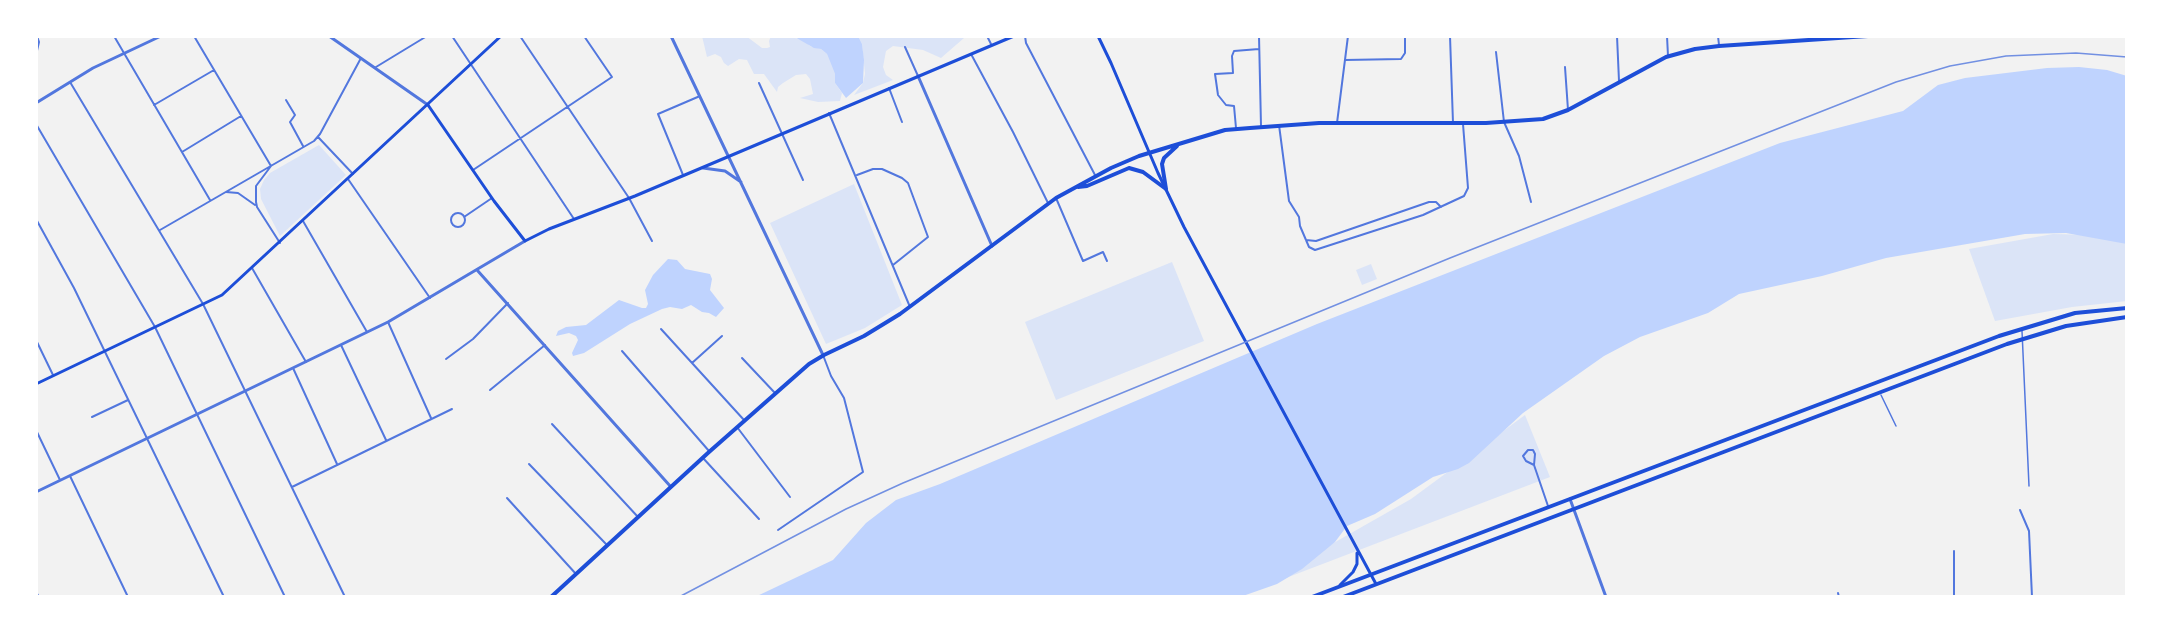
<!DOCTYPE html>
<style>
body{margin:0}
#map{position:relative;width:2163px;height:633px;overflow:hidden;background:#f2f2f2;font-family:"Public Sans",sans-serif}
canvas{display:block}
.frame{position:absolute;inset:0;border:38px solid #fff;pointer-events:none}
</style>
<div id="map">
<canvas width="2163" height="633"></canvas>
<div class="frame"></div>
</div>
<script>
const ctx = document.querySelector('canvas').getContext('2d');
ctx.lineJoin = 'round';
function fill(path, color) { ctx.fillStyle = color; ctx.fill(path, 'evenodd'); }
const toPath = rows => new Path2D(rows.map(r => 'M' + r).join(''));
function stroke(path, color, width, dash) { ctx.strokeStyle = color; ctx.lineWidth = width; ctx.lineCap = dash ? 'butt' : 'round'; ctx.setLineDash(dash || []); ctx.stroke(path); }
fill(toPath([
 [702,36,746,36,762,48,767,48,770,47,769,41,771,36,789,36,805,41,810,46,821,49,827,54,835,74,835,83,842,93,840,101,818,102,800,98,813,94,810,79,806,74,796,75,783,83,778,87,777,92,764,74,754,74,747,60,739,59,728,66,724,63,721,57,715,54,707,57],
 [858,36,964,36,964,38,941,58,923,50,893,46,886,51,883,67,886,75,893,80,854,95,863,83,865,74,862,44],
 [319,145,346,175,280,236,261,199,260,189,264,180,270,173],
 [854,184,902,305,865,328,826,344,770,223],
 [2053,234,2092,235,2127,242,2127,301,2072,307,1995,321,1969,249],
 [1172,262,1204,341,1056,400,1025,322],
 [1371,264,1377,279,1362,285,1356,270],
 [1525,415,1550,477,1265,586,1219,597,1316,553,1411,499]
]), '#dbe4f7');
fill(toPath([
 [793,36,858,36,862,44,864,60,863,83,846,98,835,83,835,74,827,54,821,49,814,48],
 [2079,67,2107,70,2127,76,2127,244,2066,233,2025,234,1886,258,1822,276,1739,294,1708,313,1640,337,1604,356,1523,413,1469,463,1458,469,1433,477,1375,514,1347,526,1335,542,1302,569,1277,584,1240,597,755,597,833,560,866,523,896,500,940,484,1317,324,1780,143,1903,111,1938,85,1965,78,2047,68],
 [668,259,677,260,685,269,710,274,712,279,710,290,724,308,716,317,709,313,702,312,691,305,682,309,670,307,662,309,630,324,584,353,573,356,572,353,578,340,576,336,569,333,556,336,558,331,566,327,586,325,619,300,642,308,646,308,648,304,645,290,653,275]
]), '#bfd3fe');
stroke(toPath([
 [2022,331,2029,486],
 [1881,395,1896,426]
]), '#5277de', 1.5);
stroke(toPath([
 [114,36,210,200],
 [194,36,271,166,256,186,256,202,257,207,280,243],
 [452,36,574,219],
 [520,36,629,198,652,241],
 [987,36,991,44],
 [1025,36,1026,43,1095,175],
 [1259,36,1261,126],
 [1450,36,1453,123],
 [1617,36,1619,81],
 [1667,36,1668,56],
 [1718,36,1719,45],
 [1195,37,1207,36],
 [905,47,918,76],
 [1496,52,1504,122,1519,156,1531,202],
 [971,54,1013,132,1048,203],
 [36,55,39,42,37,36],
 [1345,60,1401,59,1405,53,1405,36],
 [376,67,427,36],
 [1565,67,1568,110],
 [70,82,203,304,345,597],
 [759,83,803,180],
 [889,88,902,122],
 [286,100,295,115,290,122,303,146],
 [154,105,214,70],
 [829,113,910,307],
 [1337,123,1348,36],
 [36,124,155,327,285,597],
 [1279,125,1289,201,1299,217,1300,226,1309,247,1315,250,1423,215,1464,196,1468,188,1463,124],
 [1236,128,1234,106,1226,105,1218,95,1215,74,1233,73,1232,56,1234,51,1259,49],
 [318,137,353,174],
 [182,152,241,116],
 [473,170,612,77,584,36],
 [683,175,658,114,700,96],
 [857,175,873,169,882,169,902,178,908,183,928,237,893,265],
 [348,179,430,298],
 [226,192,238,193,255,205],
 [1056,198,1083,261,1103,252,1107,261],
 '451 220a7 7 0 1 1 14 0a7 7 0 1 1-14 0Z',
 [464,217,492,198],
 [36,219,74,288,224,597],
 [303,221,367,332],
 [160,230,314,141,320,134,361,58],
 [1306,240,1316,241,1429,202,1436,202,1441,207],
 [252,268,306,362],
 [388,322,431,418],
 [661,329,744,420],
 [36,340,53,375],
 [341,345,386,440],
 [622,351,709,451],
 [742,358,775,393],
 [446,359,473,339,508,303],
 [692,363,722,336],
 [293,368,337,464],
 [490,390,545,345],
 [92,417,128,400],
 [552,424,638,517],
 [737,427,790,497],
 [36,430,60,480],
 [703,458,759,519],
 [529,464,606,544],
 [1534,465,1535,454,1533,450,1528,450,1523,456,1526,461,1534,465,1548,506],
 [70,476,128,597],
 [292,487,452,409],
 [507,498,576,574],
 [2020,510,2029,531,2032,597],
 [778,530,863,472,844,398,831,376,823,355],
 [36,592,39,597],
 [1838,593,1839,597],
 [1954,597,1954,551]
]), '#5277de', 2);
stroke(toPath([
 [329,36,428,105],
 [671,36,823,355],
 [918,76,992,246],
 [36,103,93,68,161,36],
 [703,168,725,171,741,182],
 [477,270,671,487],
 [36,492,388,322,525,241],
 [1570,499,1606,597]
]), '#5277de', 3);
stroke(toPath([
 [1098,36,1111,63,1158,173,1184,227,1376,584],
 [428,105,494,201,525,241,549,229,635,196,1014,36],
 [36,384,222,295,501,36],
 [1340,585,1353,572,1357,564,1357,553]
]), '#1d4ed8', 3);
stroke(toPath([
 [1078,187,1087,186,1129,168,1143,172,1166,189],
 [1166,189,1162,164,1164,158,1177,146],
 [551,597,709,452,809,364,824,355,864,336,900,314,1056,198,1111,168,1139,156,1225,130,1250,128,1319,123,1486,123,1543,119,1568,110,1666,57,1695,49,1719,46,1868,36],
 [1312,597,1999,336,2075,313,2127,308],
 [1343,597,2007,344,2066,326,2127,317]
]), '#1d4ed8', 4);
stroke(toPath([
 [679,597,846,509,903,483,1450,258,1896,82,1950,66,2006,56,2076,53,2127,57]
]), '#7290e2', 1.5);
</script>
